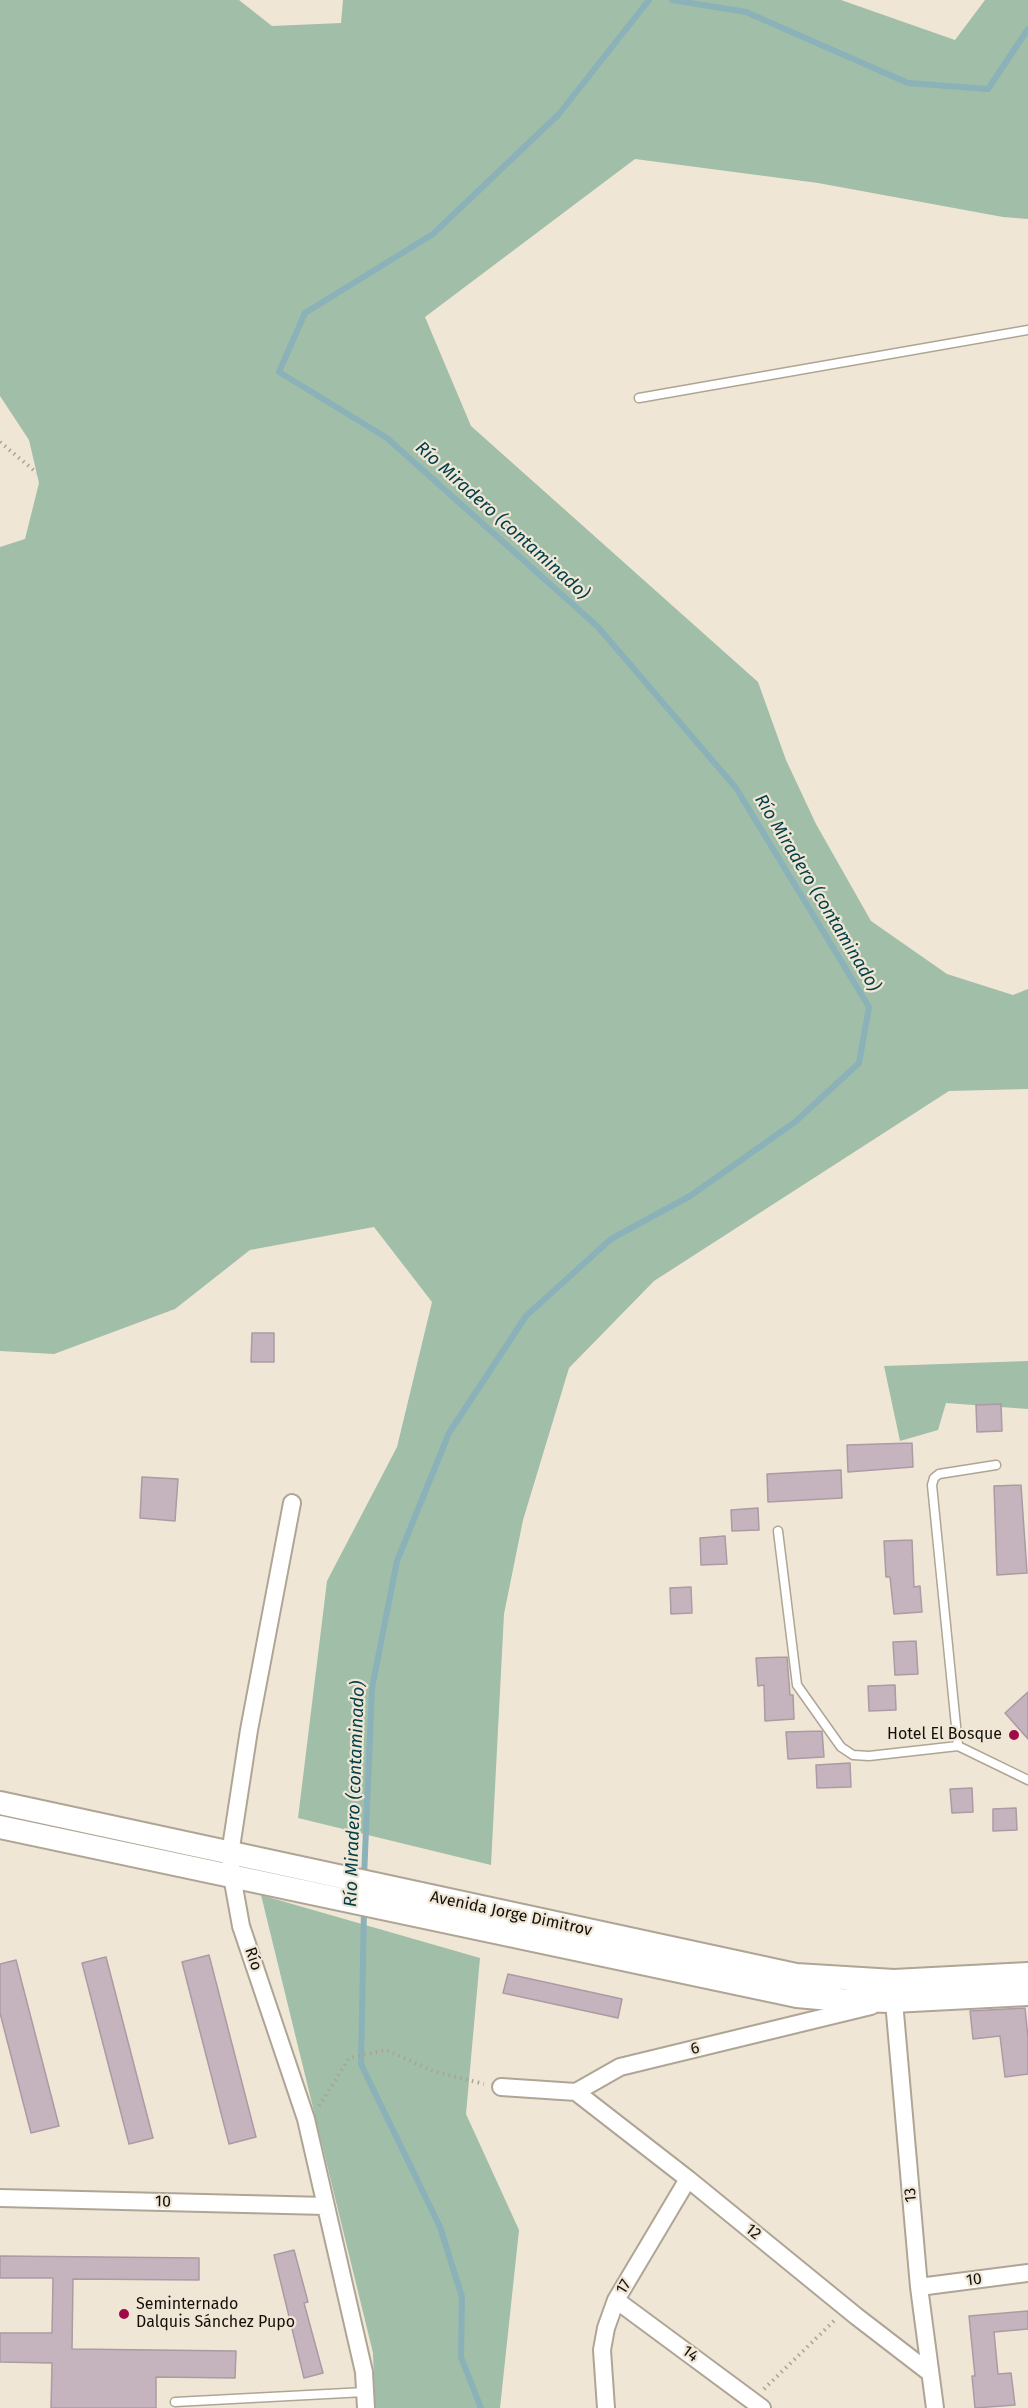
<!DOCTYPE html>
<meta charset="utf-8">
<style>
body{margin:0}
canvas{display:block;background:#f0e6d5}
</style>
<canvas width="1028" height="2408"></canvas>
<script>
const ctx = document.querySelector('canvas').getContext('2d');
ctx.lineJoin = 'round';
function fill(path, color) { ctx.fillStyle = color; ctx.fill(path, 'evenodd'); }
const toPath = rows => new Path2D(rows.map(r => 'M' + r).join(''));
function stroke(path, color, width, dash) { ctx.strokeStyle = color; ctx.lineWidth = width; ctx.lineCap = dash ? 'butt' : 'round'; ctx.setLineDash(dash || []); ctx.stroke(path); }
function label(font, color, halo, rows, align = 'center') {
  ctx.font = font + ' "Fira Sans",sans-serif'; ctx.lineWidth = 4.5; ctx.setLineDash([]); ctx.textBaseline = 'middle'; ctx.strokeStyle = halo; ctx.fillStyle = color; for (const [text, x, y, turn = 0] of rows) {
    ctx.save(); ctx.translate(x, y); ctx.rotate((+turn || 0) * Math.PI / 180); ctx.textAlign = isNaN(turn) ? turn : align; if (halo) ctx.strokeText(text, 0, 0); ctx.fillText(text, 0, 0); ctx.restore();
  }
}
fill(toPath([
 [0,0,239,0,272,26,341,23,343,0,841,0,955,40,985,0,1028,0,1028,219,1003,217,818,183,635,159,425,317,471,426,758,682,786,760,816,824,871,921,947,974,1013,995,1028,989,1028,1089,949,1091,654,1281,569,1368,523,1520,504,1614,491,1865,298,1818,327,1581,397,1447,432,1302,374,1227,250,1250,175,1309,54,1354,0,1351,0,547,25,539,39,483,29,440,0,396],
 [1028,1361,1028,1409,946,1403,938,1430,900,1441,884,1366],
 [261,1895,480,1958,466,2114,519,2230,500,2408,375,2408,373,2353]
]), '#a1bea9');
stroke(toPath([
 [672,0,746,12,908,83,988,89,1028,29],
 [364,1877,372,1688,397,1561,449,1433,526,1316,611,1239,690,1196,795,1122,859,1063,869,1007,736,788,598,627,387,438,279,372,305,313,433,234,559,114,649,0],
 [364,1908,361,2064,440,2227,462,2297,461,2357,481,2408]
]), '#8bb1b9', 6);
const building = toPath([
 [252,1333,274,1333,274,1362,251,1362,252,1333],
 [1001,1404,1002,1431,977,1432,976,1405,1001,1404],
 [912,1443,913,1467,848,1472,847,1445,912,1443],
 [841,1470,842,1498,768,1502,767,1474,841,1470],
 [142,1477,178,1479,175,1521,140,1518,142,1477],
 [1021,1485,1027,1573,997,1575,994,1486,1021,1485],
 [758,1508,759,1530,732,1531,731,1510,758,1508],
 [725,1536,727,1564,701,1565,700,1538,725,1536],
 [912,1540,914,1587,920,1586,922,1612,894,1614,890,1577,886,1577,884,1541,912,1540],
 [691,1587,692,1613,671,1614,670,1588,691,1587],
 [916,1641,918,1674,895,1675,893,1642,916,1641],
 [787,1657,790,1695,793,1695,794,1719,765,1721,764,1685,758,1686,756,1658,787,1657],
 [895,1685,896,1710,869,1711,868,1686,895,1685],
 [1028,1692,1028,1739,1005,1713,1028,1692],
 [822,1731,824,1757,788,1759,786,1732,822,1731],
 [850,1763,851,1787,817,1788,816,1765,850,1763],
 [972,1788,973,1812,952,1813,950,1789,972,1788],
 [1016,1808,1017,1830,993,1831,993,1809,1016,1808],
 [209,1955,256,2137,229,2144,182,1962,209,1955],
 [106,1957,153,2138,129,2144,82,1963,106,1957],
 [16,1960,59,2126,31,2133,0,2013,0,1964,16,1960],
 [508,1974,622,1999,618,2018,503,1993,508,1974],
 [1025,2008,1028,2038,1028,2074,1005,2077,1000,2036,973,2039,970,2011,1025,2008],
 [294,2250,308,2302,304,2303,323,2373,304,2378,274,2255,294,2250],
 [0,2256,199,2258,199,2280,73,2279,72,2349,236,2351,235,2378,156,2377,156,2408,51,2408,52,2363,0,2362,0,2333,52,2333,53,2278,0,2278,0,2256],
 [1028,2311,1028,2329,994,2332,998,2374,1011,2373,1015,2405,975,2408,972,2376,975,2376,969,2316,1028,2311]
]);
fill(building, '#c5b3bd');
stroke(building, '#ac9aa4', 1.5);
const lane = toPath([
 [639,398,1028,330],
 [778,1531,797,1685,841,1747,853,1755,869,1756,958,1746,1028,1780],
 [958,1746,932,1485,934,1478,939,1474,996,1465],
 [175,2402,365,2392]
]);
const street = toPath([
 [292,1503,249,1730,230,1854,232,1876,241,1926,306,2119,364,2372,366,2408],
 [893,1990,919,2287,935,2408],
 [501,2087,576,2092,620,2067,871,2006],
 [576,2092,688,2179,856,2316,930,2373],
 [0,2198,326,2206],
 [919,2287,1028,2273],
 [616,2300,762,2408],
 [606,2408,602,2350,606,2328,616,2300,688,2179]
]);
const secondary = toPath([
 [0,1803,796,1975,894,1981,1028,1974],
 [0,1827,797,1996,841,2000,893,2001,1028,1994]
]);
stroke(lane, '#afa595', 11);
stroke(street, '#afa595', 20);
stroke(secondary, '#afa595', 26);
stroke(toPath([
 [0,442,37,473],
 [319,2106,349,2058,386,2050,433,2071,484,2084],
 [764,2389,836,2319]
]), '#aba496', 4, [1.5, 4.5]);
stroke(lane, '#fff', 8);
stroke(street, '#fff', 16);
stroke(secondary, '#fff', 22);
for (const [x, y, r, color] of [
 [1014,1735,6,"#a1094a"],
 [124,2314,6,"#a1094a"]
]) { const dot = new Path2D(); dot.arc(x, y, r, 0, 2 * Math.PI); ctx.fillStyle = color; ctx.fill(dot); stroke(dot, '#f0e6d5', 2); }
label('16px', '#13100a', '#f0e6d5', [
 ["Hotel El Bosque",1002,1735],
 ["Seminternado",136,2305,"left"],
 ["Dalquis Sánchez Pupo",136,2323,"left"]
], 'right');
label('16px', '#13100a', '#f0e6d5', [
 ["Avenida Jorge Dimitrov",511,1914,12],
 ["Río",253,1959,71],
 ["6",695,2049,-14],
 ["13",911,2195,-95],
 ["10",163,2202,1],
 ["12",753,2232,39],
 ["10",974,2280,-7],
 ["17",624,2287,-59],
 ["14",690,2354,36]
]);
label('italic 18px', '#02404a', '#f0e6d5', [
 ["Río Miradero (contaminado)",502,521,42],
 ["Río Miradero (contaminado)",817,893,59],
 ["Río Miradero (contaminado)",355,1794,-88]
]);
</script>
